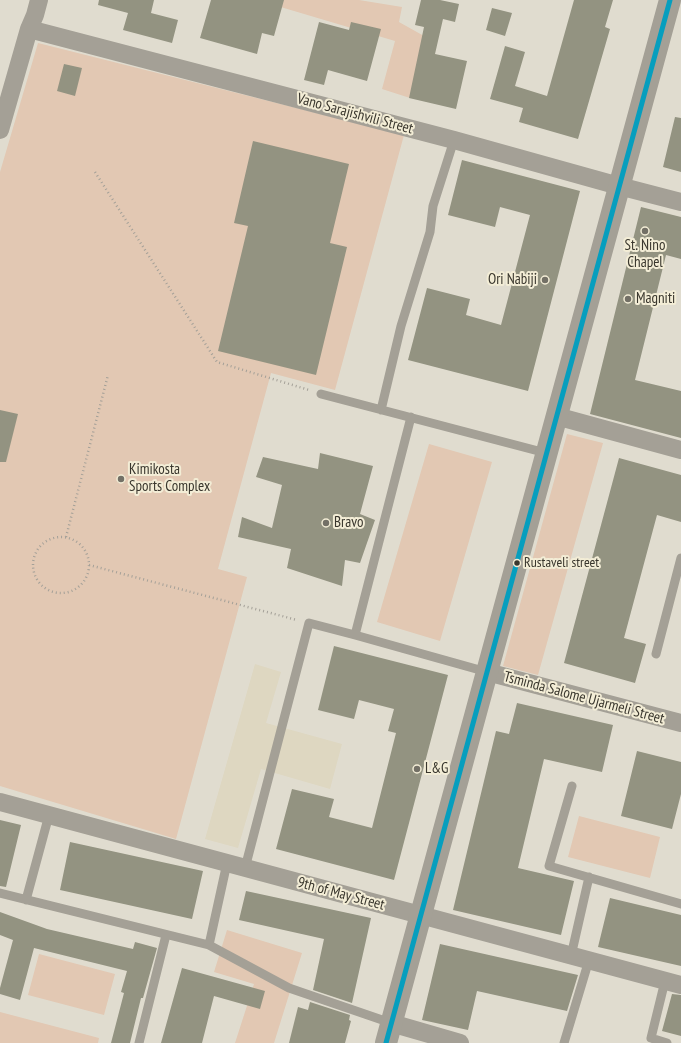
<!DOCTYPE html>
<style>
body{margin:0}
canvas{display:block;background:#e0dccf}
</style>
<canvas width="681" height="1043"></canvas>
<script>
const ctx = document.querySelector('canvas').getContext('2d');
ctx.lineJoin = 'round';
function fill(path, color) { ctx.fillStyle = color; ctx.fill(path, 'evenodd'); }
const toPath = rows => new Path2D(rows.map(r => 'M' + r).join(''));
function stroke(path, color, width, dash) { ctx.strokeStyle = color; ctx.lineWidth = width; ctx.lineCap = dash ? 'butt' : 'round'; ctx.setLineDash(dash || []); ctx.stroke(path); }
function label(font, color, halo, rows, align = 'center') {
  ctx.font = font + ' "PT Sans Narrow",sans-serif'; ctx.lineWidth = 4; ctx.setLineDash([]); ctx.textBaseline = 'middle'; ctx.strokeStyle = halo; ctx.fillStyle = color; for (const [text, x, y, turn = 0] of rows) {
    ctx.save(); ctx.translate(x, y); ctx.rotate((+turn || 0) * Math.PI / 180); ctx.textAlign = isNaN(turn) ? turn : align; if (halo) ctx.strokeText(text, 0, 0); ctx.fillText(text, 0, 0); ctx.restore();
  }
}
fill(toPath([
 [255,664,281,672,266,723,342,744,330,789,261,769,238,848,205,839]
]), '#ded7c1');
fill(toPath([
 [257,0,359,0,402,7,399,22,424,36,410,98,382,89,395,41],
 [38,43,404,135,335,390,271,373,218,569,247,577,176,839,0,786,0,172],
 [567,434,603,443,538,675,503,666],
 [429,444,492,462,440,641,377,622],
 [579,816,660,837,650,878,568,857],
 [227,930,302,953,274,1043,235,1043,254,984,214,972],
 [39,954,115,974,104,1015,28,995],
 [0,1012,99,1038,98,1043,0,1043]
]), '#e2c8b3');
fill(toPath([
 [99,0,154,0,151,13,178,20,172,43,123,30,128,13,98,5],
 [211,0,284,0,274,36,262,33,257,54,200,38],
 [421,0,440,0,459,4,455,22,443,19,435,54,467,61,456,109,409,98,424,27,415,25],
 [574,0,613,0,605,27,610,29,578,139,519,122,523,108,490,99,505,46,525,52,515,86,547,96],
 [492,8,512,13,505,36,486,30],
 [319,22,349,30,351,22,381,29,367,81,328,70,324,85,304,80],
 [64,64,82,68,75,96,57,91],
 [675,117,681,118,681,172,663,167],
 [253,141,349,164,330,243,347,247,316,375,218,351,248,226,234,223],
 [462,160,580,191,528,391,408,360,427,288,470,299,466,315,501,325,530,215,500,207,495,227,448,215],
 [641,207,681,217,681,259,666,255,635,380,681,391,681,438,590,414],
 [0,410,18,414,6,462,0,462],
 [320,453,373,466,360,514,375,520,360,563,345,560,342,586,287,568,291,549,238,537,242,517,272,528,282,485,256,477,263,457,318,469],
 [619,458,681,475,681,522,657,515,624,638,646,644,635,683,564,663],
 [334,646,448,675,394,880,276,849,292,789,334,799,329,817,372,828,396,733,388,731,394,709,359,700,354,719,318,710],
 [517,703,613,725,602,772,544,759,518,868,574,881,561,935,453,910,496,731,509,734],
 [637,751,681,762,681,794,672,829,621,816],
 [0,820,21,825,6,887,0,886],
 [70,842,203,871,192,919,60,890],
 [246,891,371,918,352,1003,313,990,324,939,239,920],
 [610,898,681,915,681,966,598,947],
 [0,912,47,929,133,949,135,942,157,948,143,998,141,998,130,1043,111,1043,124,993,121,992,127,971,34,948,20,1000,0,994,0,988,13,940,0,935],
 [440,944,578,975,567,1011,477,991,468,1030,422,1020],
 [182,968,265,991,260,1009,214,996,202,1043,161,1043],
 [672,994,681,995,681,1036,662,1031],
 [310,1002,350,1015,349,1020,351,1021,345,1043,289,1043,298,1007,308,1010]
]), '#939381');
stroke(toPath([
 [95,172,217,362,309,390],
 [66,537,108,375],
 '33 565a28 28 0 1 1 56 0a28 28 0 1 1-56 0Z',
 [89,565,297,620]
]), '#a4a098', 2.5, [1, 3]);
stroke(toPath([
 [321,394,546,453],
 [381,410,401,326,430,232,433,206,454,140],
 [355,635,411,417],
 [656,654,681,558],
 [572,786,549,866,681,904],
 [245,868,309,623,355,635,487,672],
 [0,893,209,945,289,988,391,1023],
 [26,900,49,815],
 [209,945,227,863],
 [571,956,589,877],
 [665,981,651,1038,667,1043],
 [139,1043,166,935],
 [564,1043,589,960]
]), '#a4a096', 9);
stroke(toPath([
 [29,29,454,140,619,186,681,202],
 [0,130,29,29,35,15,39,0],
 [556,416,681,450],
 [487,672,681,723],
 [0,802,681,985],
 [391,1023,460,1043]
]), '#a4a096', 18);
stroke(toPath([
 [386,1043,670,0]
]), '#a4a096', 22);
stroke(toPath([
 [386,1043,670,0]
]), '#069ebe', 5);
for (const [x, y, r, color] of [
 [645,231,4,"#737066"],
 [545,280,4,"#737066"],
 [628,299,4,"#737066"],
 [121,479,4,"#737066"],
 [326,523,4,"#737066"],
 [517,563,3.5,"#39362d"],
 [417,769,4,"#737066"]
]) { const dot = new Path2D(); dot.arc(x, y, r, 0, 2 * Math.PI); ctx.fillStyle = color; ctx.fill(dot); stroke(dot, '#f3edd6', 1.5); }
label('14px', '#39362d', '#f3edd6', [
 ["Rustaveli street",524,563]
], 'left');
label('15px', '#39362d', '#f3edd6', [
 ["Vano Sarajishvili Street",355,114,15],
 ["Tsminda Salome Ujarmeli Street",584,698,15],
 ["9th of May Street",341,894,15]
]);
label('15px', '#39362d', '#f3edd6', [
 ["St. Nino",645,246,"center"],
 ["Chapel",645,263,"center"],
 ["Ori Nabiji",537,280,"right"],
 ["Magniti",636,299],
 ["Kimikosta",129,470],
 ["Sports Complex",129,487],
 ["Bravo",334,523],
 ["L&G",425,769]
], 'left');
</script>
